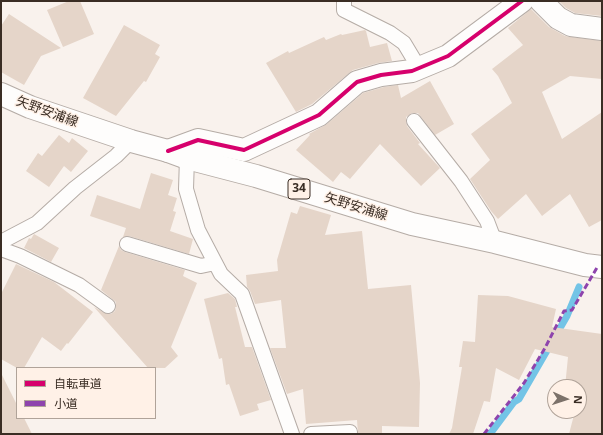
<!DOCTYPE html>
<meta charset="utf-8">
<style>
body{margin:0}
#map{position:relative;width:603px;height:435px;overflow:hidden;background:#f9f2ed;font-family:"Noto Sans","Noto Sans JP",sans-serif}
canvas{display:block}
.frame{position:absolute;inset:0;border:2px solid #3a2d24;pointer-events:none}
.legend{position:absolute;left:16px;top:367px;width:140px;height:52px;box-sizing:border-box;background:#fff1e7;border:1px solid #b0a399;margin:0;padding:5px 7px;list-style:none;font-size:12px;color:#3a2d24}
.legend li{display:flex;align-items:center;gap:8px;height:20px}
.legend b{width:20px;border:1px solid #b0a399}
.north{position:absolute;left:547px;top:379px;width:40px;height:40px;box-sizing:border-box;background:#fff1e7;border:1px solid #b0a399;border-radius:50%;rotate:93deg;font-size:11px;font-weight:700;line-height:16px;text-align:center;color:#3a2d24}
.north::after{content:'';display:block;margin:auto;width:14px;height:18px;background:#7d726a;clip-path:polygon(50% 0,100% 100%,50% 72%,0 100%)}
</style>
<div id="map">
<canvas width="603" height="435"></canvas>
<div class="frame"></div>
<ul class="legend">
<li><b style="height:5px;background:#d6006c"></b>自転車道</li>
<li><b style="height:5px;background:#8e44ad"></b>小道</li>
</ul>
<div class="north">N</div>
</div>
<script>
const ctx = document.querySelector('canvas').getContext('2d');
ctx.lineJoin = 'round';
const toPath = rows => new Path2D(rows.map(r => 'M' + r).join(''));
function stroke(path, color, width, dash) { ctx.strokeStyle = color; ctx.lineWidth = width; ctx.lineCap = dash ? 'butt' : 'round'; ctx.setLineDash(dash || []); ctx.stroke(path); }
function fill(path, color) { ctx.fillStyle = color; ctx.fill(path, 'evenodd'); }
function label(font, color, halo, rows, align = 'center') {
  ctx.font = font + ' "Noto Sans","Noto Sans JP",sans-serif'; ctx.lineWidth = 3; ctx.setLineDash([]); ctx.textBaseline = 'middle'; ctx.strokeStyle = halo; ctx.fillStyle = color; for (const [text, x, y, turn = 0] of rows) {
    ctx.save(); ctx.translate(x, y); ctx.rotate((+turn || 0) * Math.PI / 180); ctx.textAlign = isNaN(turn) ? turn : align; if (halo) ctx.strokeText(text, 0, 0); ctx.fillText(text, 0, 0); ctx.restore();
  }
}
stroke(toPath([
 [490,434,514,402,519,399,567,316,579,287]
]), '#73c4e6', 7);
fill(toPath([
 [69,1,80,1,94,34,63,47,47,10],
 [559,1,602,1,602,16,575,13,566,8],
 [531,9,549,27,565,36,602,41,602,79,570,76,542,92,562,139,602,112,602,220,589,227,570,194,542,216,526,194,498,219,491,211,470,179,490,160,471,134,512,103,498,76,492,69,523,45,508,28],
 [9,14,61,48,41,56,24,85,1,72,1,26],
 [124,25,160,45,155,54,160,57,146,82,144,81,116,116,83,98],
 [365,30,366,31,370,47,387,43,392,61,378,63,353,70,312,104,296,112,266,63,288,51,289,53,324,37,326,40,341,34,342,35],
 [430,81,454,124,435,135,418,113,412,113,406,117,406,122,407,126,420,143,418,144,440,168,421,186,380,144,350,179,341,172,333,182,296,150,310,135,309,134,327,124,363,93,384,87,398,85,401,98],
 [59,135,69,143,72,138,88,151,71,172,64,166,49,187,26,171,38,153,42,156],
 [151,173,173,180,168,195,177,198,173,211,176,212,170,231,193,239,189,254,129,236,123,237,126,228,90,216,97,195,140,209],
 [300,206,331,215,325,235,362,231,368,289,411,285,420,383,419,427,382,426,382,434,358,434,357,420,306,424,303,389,287,394,270,348,286,348,281,300,255,304,250,291,247,287,246,275,278,271,277,260,291,212,297,214],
 [34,234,59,248,51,262,24,248,29,238,31,239],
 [119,246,121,250,125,252,185,270,183,276,197,283,171,347,178,356,165,368,148,368,94,307,107,314,111,314,115,311,116,306,116,302,101,290],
 [16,264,54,282,93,312,68,344,67,343,61,351,42,337,24,368,17,368,1,359,1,294],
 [228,293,235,299,237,307,235,307,245,347,252,347,271,400,257,404,259,410,240,416,229,384,226,385,222,358,219,359,204,299],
 [478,295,508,296,556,309,552,327,602,334,602,434,569,434,575,411,579,411,579,397,582,387,565,387,568,357,535,349,519,380,496,368,490,402,484,401,473,434,449,434,452,428,462,367,459,367,463,341,475,342],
 [1,373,17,405,17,418,24,418,32,434,1,434]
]), '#e5d5c9');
const lane = toPath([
 [344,1,344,10,390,33,404,43,419,68],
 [414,121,461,181,487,221,495,242],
 [187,158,186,189,198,230,221,274,242,294,292,434],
 [1,242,37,223,75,188,116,156,131,141],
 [127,244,201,266,215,263],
 [1,249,20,256,79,285,108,306],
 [311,434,350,432]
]);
const street = toPath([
 [541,1,558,18,571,25,602,29],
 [168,151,198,140,244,150,319,115,357,82,381,75,412,71,448,56,522,1]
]);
const primary = toPath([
 [1,94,30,107,131,141,168,151,187,158,256,176,412,224,495,242,585,265,602,267]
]);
stroke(lane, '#b5aca6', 16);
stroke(street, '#b5aca6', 24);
stroke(primary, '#b5aca6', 24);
stroke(lane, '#fefdfc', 14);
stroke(street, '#fefdfc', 22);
stroke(primary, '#fefdfc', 22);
stroke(toPath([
 [484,434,524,383,545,348,564,311,572,310,598,266]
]), '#8e44ad', 3, [6, 3]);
stroke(toPath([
 [168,151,198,140,244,150,319,115,357,82,381,75,412,71,448,56,522,1]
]), '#d6006c', 4);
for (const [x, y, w] of [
 [299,189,22]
]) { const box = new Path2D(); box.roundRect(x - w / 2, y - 10, w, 20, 3); ctx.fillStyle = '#fff1e7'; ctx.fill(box); stroke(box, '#3a2d24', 1); }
label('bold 12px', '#3a2d24', null, [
 ["34",299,189]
]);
label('13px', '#3a2d24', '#fff1e7', [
 ["矢野安浦線",47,112,20],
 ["矢野安浦線",356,207,17]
]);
</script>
